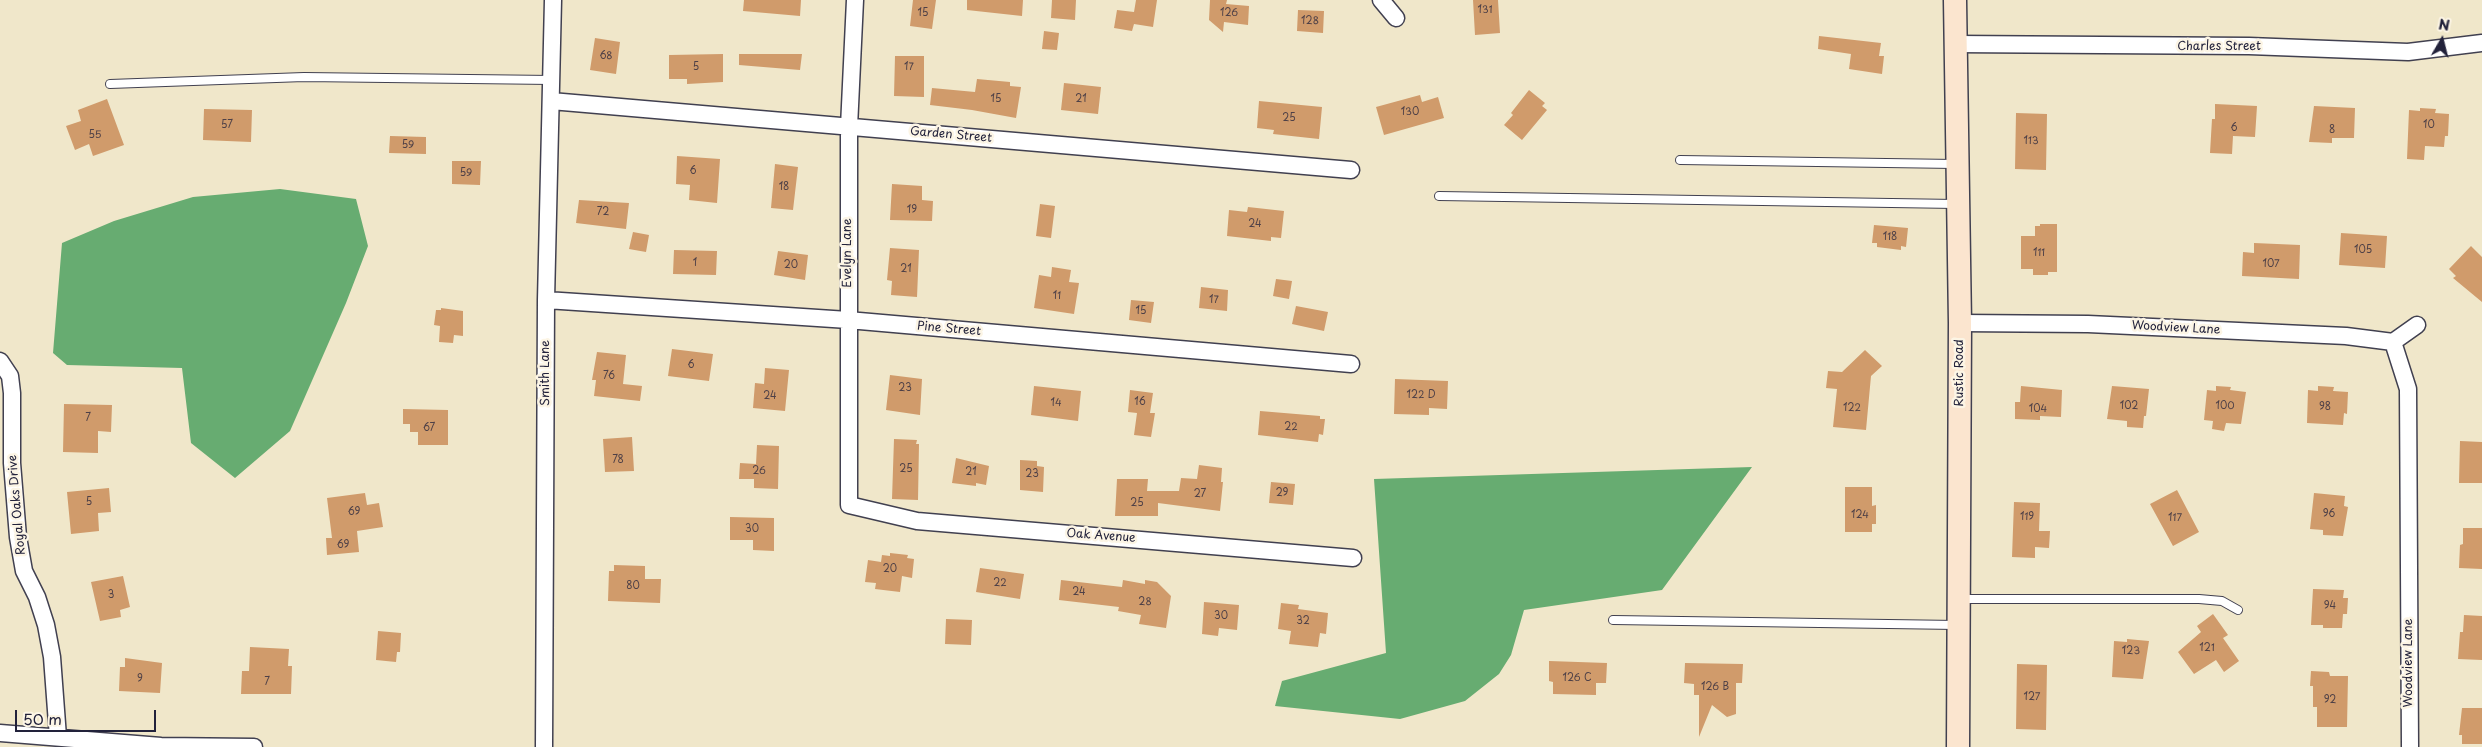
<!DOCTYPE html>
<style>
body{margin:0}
#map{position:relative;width:2482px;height:747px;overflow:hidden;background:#f0e7ca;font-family:"Playpen Sans",sans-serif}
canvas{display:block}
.north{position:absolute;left:2417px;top:15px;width:50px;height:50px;-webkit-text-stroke:4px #fcf5e5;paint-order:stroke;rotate:8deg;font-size:14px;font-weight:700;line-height:20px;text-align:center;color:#22223b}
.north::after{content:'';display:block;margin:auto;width:18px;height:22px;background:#22223b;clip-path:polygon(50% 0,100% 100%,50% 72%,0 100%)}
.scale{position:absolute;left:15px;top:710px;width:141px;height:22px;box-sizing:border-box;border:2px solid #22223b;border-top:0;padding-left:6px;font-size:15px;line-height:18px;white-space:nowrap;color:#22223b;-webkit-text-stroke:4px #fcf5e5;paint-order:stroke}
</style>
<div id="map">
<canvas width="2482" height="747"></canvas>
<div class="north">N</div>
<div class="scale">50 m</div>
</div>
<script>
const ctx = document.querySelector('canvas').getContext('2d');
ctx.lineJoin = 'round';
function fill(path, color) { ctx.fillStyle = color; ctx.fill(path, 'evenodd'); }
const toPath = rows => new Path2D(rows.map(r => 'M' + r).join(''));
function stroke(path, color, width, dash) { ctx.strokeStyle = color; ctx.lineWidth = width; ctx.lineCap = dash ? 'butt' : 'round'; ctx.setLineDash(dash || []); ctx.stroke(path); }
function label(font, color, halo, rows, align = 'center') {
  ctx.font = font + ' "Playpen Sans",sans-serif'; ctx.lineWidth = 5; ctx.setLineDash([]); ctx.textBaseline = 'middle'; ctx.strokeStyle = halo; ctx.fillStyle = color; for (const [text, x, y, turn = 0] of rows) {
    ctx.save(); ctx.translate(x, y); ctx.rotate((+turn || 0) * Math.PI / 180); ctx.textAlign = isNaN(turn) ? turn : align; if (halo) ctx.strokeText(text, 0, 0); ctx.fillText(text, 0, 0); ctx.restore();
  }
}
fill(toPath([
 [280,189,356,199,368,246,346,303,290,431,235,478,191,443,182,368,67,365,53,353,62,243,114,221,193,197],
 [1752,467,1662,590,1524,610,1511,655,1499,674,1465,701,1400,719,1275,706,1282,681,1386,653,1374,479]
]), '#67ac71');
fill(toPath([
 [744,0,801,0,800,16,743,11],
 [913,0,936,0,932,29,910,26],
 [967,0,1023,0,1022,16,967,10],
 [1052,0,1076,0,1075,20,1051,18],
 [1136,0,1157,0,1153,27,1134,24,1132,31,1114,28,1117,10,1134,12],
 [1210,0,1227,0,1226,4,1249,6,1248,25,1224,22,1223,32,1209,20],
 [1473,0,1498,0,1500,33,1475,35],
 [1298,10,1324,11,1323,33,1297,31],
 [1044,31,1059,33,1057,50,1042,49],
 [1819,36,1881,43,1879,56,1884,56,1882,74,1849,69,1851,54,1818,49],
 [595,38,620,42,616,74,590,70],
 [723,54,723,82,687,84,687,79,669,79,669,55],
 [739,54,802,54,800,70,739,65],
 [895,56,924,56,924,97,894,96],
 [977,79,1010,82,1010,86,1021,87,1016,118,972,110,930,105,932,88,975,92],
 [1064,83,1101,87,1098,114,1061,110],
 [1529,90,1545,103,1542,106,1547,110,1522,140,1504,125,1513,115,1511,113],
 [1420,95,1422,102,1438,97,1444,118,1384,135,1376,107],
 [107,99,124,145,93,156,89,144,75,150,66,126,81,121,78,110],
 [1259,101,1322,107,1319,139,1273,134,1274,130,1257,128],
 [2215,104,2257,106,2255,137,2233,136,2232,154,2210,153,2212,119,2215,119],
 [2314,106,2355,108,2354,138,2332,138,2332,143,2309,142],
 [2420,108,2436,109,2435,113,2449,114,2448,136,2445,136,2444,147,2425,146,2424,160,2407,159,2409,110,2420,111],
 [204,109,252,110,251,142,203,140],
 [2016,113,2047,114,2046,170,2015,169],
 [390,136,426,137,426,154,389,153],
 [677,156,720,159,717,203,689,200,690,185,676,184],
 [452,161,481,161,480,185,452,184],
 [775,164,798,167,793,210,771,208],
 [892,184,922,186,922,200,933,201,932,221,890,220],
 [579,200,629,203,626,229,576,223],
 [1040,204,1055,206,1051,238,1036,236],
 [1248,207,1284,211,1281,238,1271,237,1271,241,1227,236,1229,210,1247,212],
 [2040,224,2057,224,2057,272,2048,272,2048,275,2033,275,2033,269,2021,269,2021,236,2035,236,2035,226,2040,226],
 [1874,225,1908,228,1906,247,1901,246,1901,250,1877,247,1877,243,1872,243],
 [633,232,649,235,646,252,629,249],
 [2341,233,2387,236,2385,268,2339,265],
 [2254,243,2300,245,2299,279,2242,276,2243,252,2254,253],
 [2471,246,2482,257,2482,302,2453,278,2456,276,2449,269],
 [890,248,919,250,917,297,891,295,892,281,887,280],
 [674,250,717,251,716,275,673,274],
 [778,251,808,255,805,280,774,275],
 [1052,267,1071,270,1069,282,1079,283,1074,314,1034,308,1039,275,1051,277],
 [1276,279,1292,281,1289,299,1273,296],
 [1201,287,1228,290,1227,311,1199,308],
 [1131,300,1154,302,1151,323,1129,320],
 [1296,306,1328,312,1324,331,1292,324],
 [441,308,463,311,463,336,454,335,453,343,439,342,440,326,434,325,436,310,441,310],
 [672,349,713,354,709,381,668,376],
 [1865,350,1882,366,1871,376,1866,430,1833,427,1837,389,1826,388,1828,371,1842,372],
 [597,352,626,355,623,384,642,386,640,401,594,396,596,380,592,380],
 [765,368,789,370,785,411,753,408,755,383,764,384],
 [890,375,922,379,920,415,886,410],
 [1395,379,1448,381,1447,409,1429,408,1429,415,1394,414],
 [1034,386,1081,391,1078,421,1031,415],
 [2021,386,2062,390,2061,417,2040,416,2040,420,2015,419,2015,402,2020,402],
 [2112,386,2149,389,2146,416,2144,416,2143,428,2127,427,2127,421,2107,419],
 [2216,386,2231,387,2230,390,2246,392,2241,424,2226,423,2224,431,2212,429,2213,421,2204,420,2207,390,2216,391],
 [2318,386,2334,387,2333,391,2348,392,2347,414,2344,413,2343,425,2307,423,2308,390,2318,391],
 [1130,390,1153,393,1150,413,1155,413,1151,437,1134,435,1137,413,1128,412],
 [64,404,112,405,111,432,98,431,98,453,63,452],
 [403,409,448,410,448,445,418,445,418,432,410,432,410,424,403,424],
 [1260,411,1320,416,1320,419,1325,419,1323,435,1319,434,1318,442,1258,435],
 [632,437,634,471,605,472,603,439],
 [894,439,917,440,916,444,919,444,918,500,892,499],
 [2460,441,2482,442,2482,483,2459,483],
 [757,445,779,446,778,489,754,488,754,479,739,479,740,463,756,464],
 [956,458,989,466,986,485,976,483,976,486,952,483],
 [1020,460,1037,461,1037,466,1044,467,1043,492,1020,490],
 [1199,465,1222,468,1221,482,1223,482,1220,511,1158,503,1158,516,1115,516,1117,479,1148,479,1147,491,1179,491,1181,478,1197,479],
 [1271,482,1295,484,1293,505,1269,503],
 [1845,487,1872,487,1872,506,1876,505,1876,524,1872,524,1872,532,1845,532],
 [109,488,111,512,98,513,99,531,71,534,67,492],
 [2177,490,2199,532,2173,546,2150,504],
 [365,493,367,505,379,503,383,527,357,531,359,552,327,555,326,538,332,538,327,498],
 [2314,493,2345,496,2344,506,2348,507,2343,536,2323,535,2323,530,2310,529],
 [2014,502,2040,503,2039,531,2050,531,2049,548,2035,547,2035,558,2012,557],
 [730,517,774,518,774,551,753,550,753,540,730,540],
 [2463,528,2482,528,2482,569,2459,568,2460,545,2463,544],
 [890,553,908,555,907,558,914,559,912,578,902,576,900,592,875,589,876,583,865,582,868,560,881,562,882,555,890,556],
 [614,565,645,566,645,579,661,579,660,603,608,601,609,571,614,571],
 [980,568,1024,574,1020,599,976,592],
 [123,576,130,607,120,610,121,617,100,621,91,582],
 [1061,580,1122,587,1123,580,1145,584,1145,580,1157,582,1171,596,1166,628,1139,624,1141,615,1118,611,1119,607,1059,600],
 [2313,589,2344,590,2343,598,2348,598,2347,614,2343,614,2342,628,2323,628,2323,625,2311,625],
 [1204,602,1239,605,1237,630,1219,628,1218,636,1202,634],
 [1281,603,1299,605,1298,609,1328,613,1326,634,1320,633,1318,647,1289,644,1291,631,1278,629],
 [2213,614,2228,635,2223,638,2239,661,2224,672,2216,660,2194,674,2178,652,2201,632,2197,626],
 [2464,615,2482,616,2482,660,2458,659,2460,632,2463,632],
 [946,619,972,620,971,645,945,644],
 [378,631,401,633,400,652,397,652,396,662,376,660],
 [2127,639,2149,641,2143,679,2112,677,2114,641,2127,642],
 [250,647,289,649,288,666,292,666,291,694,241,694,242,671,249,671],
 [125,658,162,663,160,693,119,691,120,667,125,667],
 [1549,661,1607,663,1606,683,1596,683,1596,695,1553,694,1553,682,1549,681],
 [1685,663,1743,664,1742,683,1736,683,1736,714,1727,717,1712,705,1699,737,1699,695,1694,695,1694,684,1684,683],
 [2017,664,2047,665,2046,730,2016,729],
 [2311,671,2329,672,2330,676,2348,676,2347,727,2317,727,2317,707,2313,707,2313,686,2310,686],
 [2462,708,2482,708,2482,744,2462,744,2462,735,2459,735]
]), '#d09b6b');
const lane = toPath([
 [110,84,304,77,552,80],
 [1680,160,1955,164],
 [1439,196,1956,204],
 [1961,599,2199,599,2222,601,2238,610],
 [1613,620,1957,625]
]);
const street = toPath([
 [855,0,849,127,849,505,917,521,1353,558],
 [1381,0,1396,18],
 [1955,44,2249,46,2408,52,2482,43],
 [551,101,1351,170],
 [546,300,848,320,1351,364],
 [1960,323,2088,324,2346,336,2393,342,2408,389,2410,747],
 [2393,342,2417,325],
 [0,361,10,376,12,393,12,463,18,537,24,571,37,597,46,625,52,657,58,737],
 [0,733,161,746,254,747],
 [544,747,546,300,553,0]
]);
const secondary = toPath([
 [1955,0,1960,323,1958,747]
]);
stroke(lane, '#414050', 10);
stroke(street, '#414050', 19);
stroke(secondary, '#414050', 25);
stroke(lane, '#fff', 8);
stroke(street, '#fff', 16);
stroke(secondary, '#fbe5cf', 22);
label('10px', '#4e4047', null, [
 ["131",1485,10],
 ["15",923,13],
 ["126",1229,13],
 ["128",1310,21],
 ["68",606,56],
 ["5",696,67],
 ["17",909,67],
 ["15",996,99],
 ["21",1081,99],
 ["130",1410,112],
 ["25",1289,118],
 ["57",227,125],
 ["10",2429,125],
 ["6",2234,128],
 ["8",2332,130],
 ["55",95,135],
 ["113",2031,141],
 ["59",408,145],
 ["6",693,171],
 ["59",466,173],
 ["18",784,187],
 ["19",912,210],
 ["72",603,212],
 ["24",1255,224],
 ["118",1890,237],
 ["105",2363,250],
 ["111",2039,253],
 ["1",695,263],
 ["107",2271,264],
 ["20",791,265],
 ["21",906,269],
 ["11",1057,296],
 ["17",1214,300],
 ["15",1141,311],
 ["6",691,365],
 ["76",609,376],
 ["23",905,388],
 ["122 D",1421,395],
 ["24",770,396],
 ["16",1140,402],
 ["14",1056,403],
 ["102",2129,406],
 ["100",2225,406],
 ["98",2325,407],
 ["122",1852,408],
 ["104",2038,409],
 ["7",88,418],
 ["22",1291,427],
 ["67",429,428],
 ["78",618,460],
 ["25",906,469],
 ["26",759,471],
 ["21",971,472],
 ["23",1032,474],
 ["29",1282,493],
 ["27",1200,494],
 ["5",89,502],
 ["25",1137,503],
 ["69",354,512],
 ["96",2329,514],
 ["124",1860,515],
 ["119",2027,517],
 ["117",2175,518],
 ["30",752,529],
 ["69",343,545],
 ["20",890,569],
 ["22",1000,583],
 ["80",633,586],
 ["24",1079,592],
 ["3",111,595],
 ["28",1145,602],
 ["94",2330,606],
 ["30",1221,616],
 ["32",1303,621],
 ["121",2207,648],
 ["123",2131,651],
 ["126 C",1577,678],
 ["9",140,679],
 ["7",267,682],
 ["126 B",1715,687],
 ["127",2032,697],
 ["92",2330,700]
]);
label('12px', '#22223b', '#fcf5e5', [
 ["Charles Street",2219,47],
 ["Garden Street",951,135,5],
 ["Evelyn Lane",848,253,-90],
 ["Woodview Lane",2176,328,3],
 ["Pine Street",949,329,5],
 ["Smith Lane",546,373,-90],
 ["Rustic Road",1960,373,-90],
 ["Royal Oaks Drive",17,505,-95],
 ["Oak Avenue",1101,536,4],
 ["Woodview Lane",2409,663,-90]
]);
</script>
